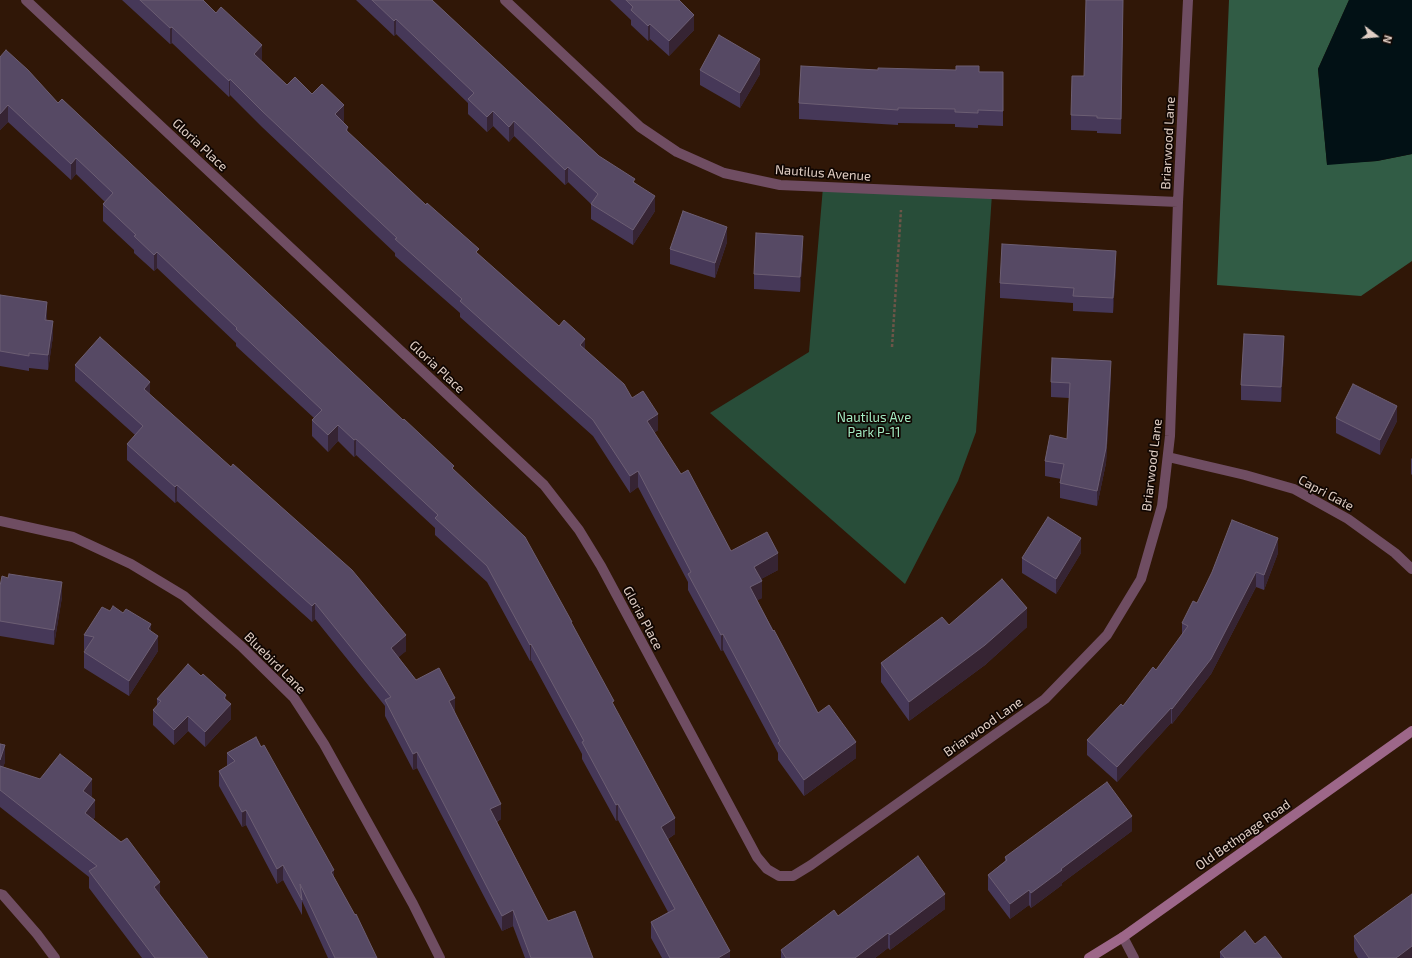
<!DOCTYPE html>
<style>
body{margin:0}
#map{position:relative;width:1412px;height:958px;overflow:hidden;background:#301707;font-family:"Exo 2",sans-serif}
canvas{display:block}
.north{position:absolute;left:1356px;top:16px;width:40px;height:40px;-webkit-text-stroke:3px #100602;paint-order:stroke;rotate:106deg;font-size:11px;font-weight:700;line-height:16px;text-align:center;color:#e1cfc5}
.north::after{content:'';display:block;margin:auto;width:14px;height:18px;background:#e1cfc5;clip-path:polygon(50% 0,100% 100%,50% 72%,0 100%)}
</style>
<div id="map">
<canvas width="1412" height="958"></canvas>
<div class="north">N</div>
</div>
<script>
const ctx = document.querySelector('canvas').getContext('2d');
ctx.lineJoin = 'round';
function fill(path, color) { ctx.fillStyle = color; ctx.fill(path, 'evenodd'); }
const toPath = rows => new Path2D(rows.map(r => 'M' + r).join(''));
function stroke(path, color, width, dash) { ctx.strokeStyle = color; ctx.lineWidth = width; ctx.lineCap = dash ? 'butt' : 'round'; ctx.setLineDash(dash || []); ctx.stroke(path); }
function label(font, color, halo, rows, align = 'center') {
  ctx.font = font + ' "Exo 2",sans-serif'; ctx.lineWidth = 3.5; ctx.setLineDash([]); ctx.textBaseline = 'middle'; ctx.strokeStyle = halo; ctx.fillStyle = color; for (const [text, x, y, turn = 0] of rows) {
    ctx.save(); ctx.translate(x, y); ctx.rotate((+turn || 0) * Math.PI / 180); ctx.textAlign = isNaN(turn) ? turn : align; if (halo) ctx.strokeText(text, 0, 0); ctx.fillText(text, 0, 0); ctx.restore();
  }
}
fill(toPath([
 [823,187,992,194,976,432,958,481,905,584,710,413,809,352]
]), '#284d39');
fill(toPath([
 [1229,0,1349,0,1318,69,1327,164,1377,161,1412,154,1412,261,1361,296,1217,285]
]), '#315c45');
fill(toPath([
 [1349,0,1412,0,1412,154,1377,161,1327,165,1318,69]
]), '#021115');
stroke(toPath([
 [892,347,901,210]
]), '#6c5548', 2.5, [3, 2]);
stroke(toPath([
 [26,0,544,485,579,530,601,566,757,857,767,869,779,876,793,876,811,865,1045,699,1107,635,1141,579,1162,506,1170,436,1178,202,1188,0],
 [505,0,640,127,677,152,724,173,780,185,1178,202],
 [1168,457,1245,475,1294,489,1348,519,1395,553,1412,569],
 [0,521,73,537,131,564,184,596,241,646,294,698,324,744,413,904,440,958],
 [0,894,3,895,37,934,55,958],
 [1123,937,1134,958]
]), '#6f4d62', 10);
stroke(toPath([
 [1089,958,1123,937,1412,731]
]), '#9d6789', 10);
fill(toPath([
 [122,0,203,0,262,61,287,85,312,94,344,121,343,122,348,132,479,255,585,350,632,398,658,430,654,433,731,551,778,570,761,579,762,598,757,600,818,713,856,758,804,796,778,760,778,753,723,650,721,651,688,590,688,582,638,487,630,493,593,436,460,317,460,313,395,256,395,253,262,127,230,95,229,97,172,43,170,44],
 [356,0,432,0,599,156,635,183,655,211,633,245,591,219,591,204,568,182,565,185,514,136,509,142,493,126,487,132,468,114,468,103,396,34,394,36],
 [610,0,679,0,694,30,669,56,650,39,648,41,631,25,631,20],
 [1123,0,1121,134,1097,133,1097,131,1071,130,1071,115,1084,76],
 [0,57,58,103,454,471,572,624,614,706,675,834,668,839,730,958,662,958,651,938,651,922,668,912,618,820,616,821,582,759,582,754,531,660,530,661,487,582,435,535,435,528,356,455,354,457,338,441,328,452,312,436,312,420,314,418,236,346,236,343,157,268,154,271,134,253,134,250,103,221,103,204,105,202,76,174,71,180,8,122,0,130],
 [700,70,760,74,740,108,700,85],
 [878,70,1003,72,1003,126,978,125,978,128,955,127,955,124,898,123,898,125,799,119,799,103],
 [727,242,715,278,670,264,670,249],
 [803,251,800,292,754,289,754,274],
 [1116,266,1113,313,1073,311,1073,303,1000,298,1000,283],
 [0,295,47,317,47,321,53,336,48,370,29,368,29,371,0,366],
 [1284,351,1281,402,1241,400,1241,385],
 [75,365,150,395,406,651,398,657,416,680,455,713,501,819,497,822,548,921,593,958,525,958,513,926,502,931,417,768,413,770,385,716,385,706,315,619,312,622,177,501,175,503,127,460,127,444,135,435,75,381],
 [1111,376,1106,463,1097,506,1060,498,1060,483,1061,479,1045,476,1045,461,1067,439,1069,398,1051,397,1051,382],
 [1336,418,1397,421,1380,455,1336,433],
 [1412,458,1412,475,1411,474,1411,459],
 [1081,553,1056,594,1022,573,1022,558],
 [1278,553,1264,590,1256,587,1211,674,1172,724,1171,723,1117,782,1087,755,1087,740,1123,706,1156,670,1182,635,1182,623,1197,603],
 [0,586,62,597,54,645,0,636],
 [110,611,151,631,158,651,129,696,84,668,84,652,85,651,84,650,84,635],
 [949,625,1027,627,985,665,909,721,881,682,881,663],
 [157,699,226,700,231,719,205,747,188,731,174,745,153,725,153,710,157,706],
 [256,737,334,877,377,958,328,958,302,901,302,915,283,880,277,884,246,825,242,827,219,786,219,771,227,766,227,753],
 [0,744,5,762,3,767,92,796,91,797,95,817,93,820,160,894,208,958,142,958,89,888,89,877,0,807],
 [1132,831,1062,883,1062,885,1031,908,1029,905,1010,919,988,890,988,875,1005,861,1005,857],
 [945,909,890,950,888,948,875,958,781,958,781,950,838,916],
 [1354,936,1412,958,1358,958,1354,951],
 [1255,944,1282,958,1220,958,1220,952]
]), '#463858');
fill(toPath([
 [694,15,694,30,669,56,669,41],
 [396,19,396,34,394,36,394,21],
 [650,24,650,39,648,41,648,26],
 [172,27,172,43,170,44,170,28],
 [262,45,262,61,254,70,254,54],
 [760,59,760,74,740,108,740,93],
 [230,79,230,95,229,97,229,81],
 [8,105,8,122,0,130,0,114],
 [344,105,344,121,335,131,335,114],
 [493,111,493,126,487,132,487,117],
 [514,121,514,136,509,142,509,127],
 [348,127,348,143,346,130],
 [76,158,76,174,71,180,71,164],
 [568,167,568,182,565,185,565,170],
 [655,196,655,211,633,245,633,230],
 [727,227,727,242,715,278,715,263],
 [803,236,803,251,800,292,800,277],
 [1116,251,1116,266,1113,313,1113,298],
 [157,252,157,268,154,271,154,255],
 [47,302,47,317,45,335,45,320],
 [53,321,53,336,48,370,48,355],
 [1284,336,1284,351,1281,402,1281,387],
 [585,339,585,355,580,345],
 [1111,361,1111,376,1106,463,1097,506,1097,491],
 [150,382,150,398,144,389],
 [1397,406,1397,421,1380,455,1380,440],
 [658,414,658,430,647,438,647,421],
 [338,425,338,441,328,452,328,435],
 [356,439,356,455,354,457,354,440],
 [638,471,638,487,630,493,630,476],
 [177,485,177,501,175,503,175,487],
 [1081,538,1081,553,1056,594,1056,579],
 [1278,538,1278,553,1264,590,1264,575],
 [778,553,778,570,754,583,754,567],
 [1256,572,1256,587,1211,674,1172,724,1172,709],
 [762,581,762,598,750,604,750,587],
 [62,582,62,597,54,645,54,630],
 [315,603,315,619,312,622,312,606],
 [1027,608,1027,627,985,665,909,721,909,702],
 [151,624,151,639,148,629],
 [723,634,723,650,721,651,721,635],
 [406,635,406,651,391,664,391,648],
 [158,636,158,651,129,696,129,681],
 [531,644,531,660,530,661,530,645],
 [226,695,226,709,231,704,231,719,205,747,205,732,224,698],
 [455,698,455,714,449,701],
 [1171,708,1171,723,1117,782,1117,767],
 [188,716,188,731,174,745,174,730],
 [856,742,856,758,804,796,804,780],
 [5,745,5,762,0,777,0,760],
 [417,752,417,768,413,770,413,754],
 [92,779,92,796,83,808,83,791],
 [95,800,95,817,85,831,85,813],
 [501,804,501,819,490,825,490,809],
 [618,804,618,820,616,821,616,805],
 [246,810,246,825,242,827,242,812],
 [1132,816,1132,831,1062,883,1062,885,1031,908,1031,893,1061,869],
 [675,818,675,834,661,843,661,827],
 [283,865,283,880,277,884,277,869],
 [334,870,334,885,331,872],
 [160,882,160,899,154,887],
 [1029,890,1029,905,1010,919,1010,904],
 [945,894,945,909,890,950,890,935],
 [513,910,513,926,502,931,502,916],
 [888,933,888,948,875,958,855,958],
 [1412,946,1412,958,1396,958],
 [730,951,730,958,718,958]
]), '#362433');
const building = toPath([
 [140,0,203,0,216,13,221,7,262,45,254,54,287,85,295,77,312,94,322,84,344,105,335,114,348,127,346,130,426,205,427,203,479,249,476,252,559,326,564,320,585,339,580,345,624,384,632,398,643,391,658,414,647,421,681,474,688,470,731,551,767,532,778,553,754,567,762,581,750,587,773,631,774,630,818,713,829,705,856,742,804,780,778,743,780,741,723,634,721,635,688,574,691,572,638,471,630,476,593,420,460,301,462,299,395,239,397,238,262,111,230,79,229,81,172,27,170,28,140,0],
 [372,0,432,0,599,156,635,179,633,182,655,196,633,230,591,204,598,194,568,167,565,170,514,121,509,127,493,111,487,117,468,99,474,93,396,19,394,21,372,0],
 [626,0,679,0,694,15,669,41,650,24,648,26,631,10,633,7,626,0],
 [1086,0,1123,0,1121,119,1097,118,1097,116,1071,115,1072,76,1084,76,1086,0],
 [719,35,760,59,740,93,700,70,719,35],
 [6,50,28,70,58,103,62,99,403,420,404,419,454,466,452,468,525,537,572,622,571,622,614,701,612,702,675,818,661,827,730,951,718,958,670,958,651,922,675,909,618,804,616,805,582,742,584,741,531,644,530,645,487,566,435,518,438,515,356,439,354,440,338,425,328,435,312,420,322,410,236,329,237,328,157,252,154,255,134,236,136,235,103,204,113,193,76,158,71,164,8,105,0,114,0,57,6,50],
 [801,66,878,70,878,68,956,70,956,66,979,66,979,72,1003,72,1003,111,978,110,978,113,955,112,955,109,898,108,898,110,799,103,801,66],
 [683,211,727,227,715,263,670,249,683,211],
 [756,233,803,236,800,277,754,274,756,233],
 [1002,244,1116,251,1113,298,1073,296,1074,288,1000,283,1002,244],
 [0,295,47,302,45,320,53,321,48,355,29,353,29,356,0,351,0,295],
 [1244,334,1284,336,1281,387,1241,385,1244,334],
 [100,337,150,382,144,389,231,467,233,464,352,570,406,635,391,648,416,680,439,668,455,698,449,701,501,804,490,809,548,921,575,911,593,958,531,958,513,910,502,916,417,752,413,754,385,700,391,697,315,603,312,606,177,485,175,487,127,444,143,426,75,365,100,337],
 [1052,358,1111,361,1106,448,1097,491,1060,483,1064,464,1045,461,1050,435,1067,439,1070,383,1051,382,1052,358],
 [1353,384,1397,406,1380,440,1336,418,1353,384],
 [1048,517,1081,538,1056,579,1022,558,1048,517],
 [1232,520,1278,538,1264,575,1256,572,1211,659,1172,709,1171,708,1117,767,1087,740,1121,704,1123,706,1153,667,1156,670,1188,626,1182,623,1193,601,1197,603,1212,572,1232,520],
 [9,574,62,582,54,630,0,621,0,586,2,576,8,578,9,574],
 [1002,579,1027,608,985,645,909,702,881,663,942,617,949,625,1002,579],
 [113,606,123,613,126,609,151,624,148,629,158,636,129,681,84,652,94,637,84,635,102,607,110,611,113,606],
 [188,664,201,676,203,674,226,695,224,698,231,704,205,732,188,716,174,730,153,710,161,701,157,699,188,664],
 [256,737,261,747,264,745,334,870,331,872,355,915,356,914,377,958,335,958,300,884,302,900,283,865,277,869,246,810,242,812,219,771,235,761,227,753,256,737],
 [0,744,5,745,0,760,0,744],
 [60,754,92,779,83,791,95,800,85,813,121,842,127,838,160,882,154,887,208,958,155,958,89,871,97,866,0,790,0,766,40,779,60,754],
 [1107,782,1132,816,1061,869,1062,870,1031,893,1029,890,1010,904,988,875,1007,860,1005,857,1107,782],
 [918,856,945,894,890,935,888,933,855,958,786,958,781,950,834,910,838,916,918,856],
 [1412,894,1412,946,1396,958,1369,958,1354,936,1412,894],
 [1245,931,1255,944,1265,936,1282,958,1225,958,1220,952,1245,931]
]);
fill(building, '#564964');
stroke(building, '#6c5e73', 1);
label('13px', '#e1cfc5', '#100602', [
 ["Briarwood Lane",1168,143,-87],
 ["Gloria Place",200,145,43],
 ["Nautilus Avenue",823,173,4],
 ["Gloria Place",437,367,43],
 ["Briarwood Lane",1152,465,-83],
 ["Capri Gate",1326,493,28],
 ["Gloria Place",643,618,62],
 ["Bluebird Lane",275,663,45],
 ["Briarwood Lane",983,727,-35],
 ["Old Bethpage Road",1243,835,-35]
]);
label('13px', '#a3ebc2', '#100602', [
 ["Nautilus Ave",874,418],
 ["Park P-11",874,433]
]);
</script>
